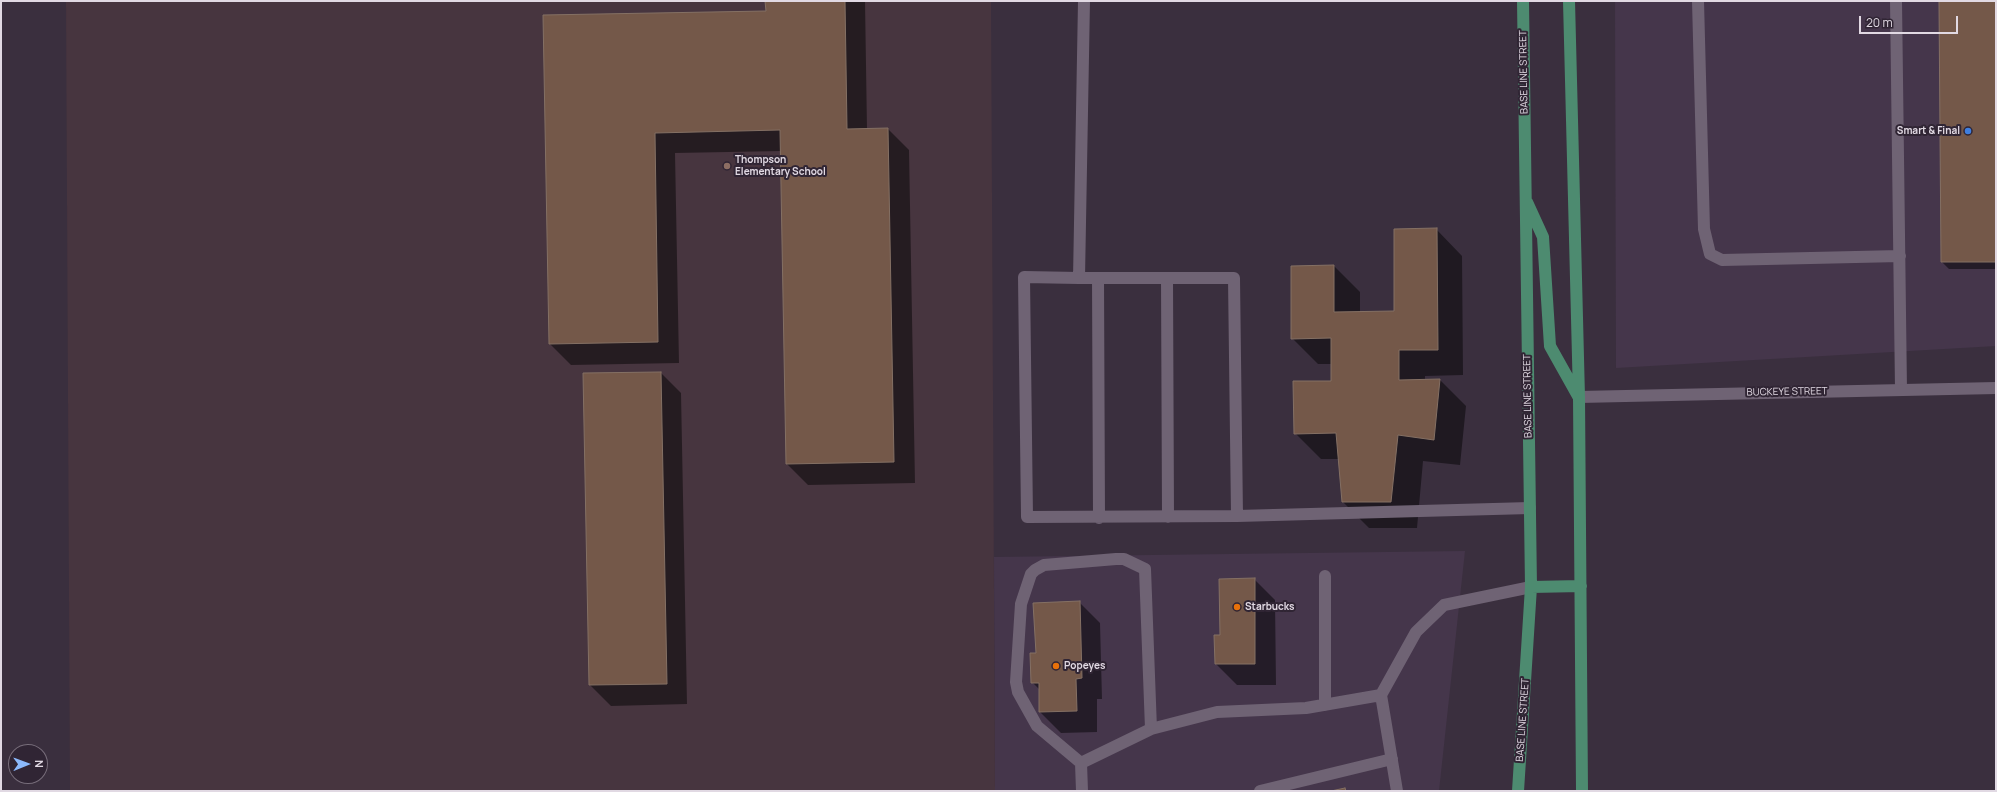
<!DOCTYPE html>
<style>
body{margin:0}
#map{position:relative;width:1997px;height:792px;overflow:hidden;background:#3a2f3e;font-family:Manrope,sans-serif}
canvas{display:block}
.frame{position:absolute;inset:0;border:2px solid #e1d9e3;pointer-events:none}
.north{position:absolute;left:8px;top:744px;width:40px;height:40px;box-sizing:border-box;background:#302534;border:1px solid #776d7a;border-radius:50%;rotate:89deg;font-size:11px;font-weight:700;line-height:16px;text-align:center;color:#e1d9e3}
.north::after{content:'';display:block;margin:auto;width:14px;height:18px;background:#8bb9fc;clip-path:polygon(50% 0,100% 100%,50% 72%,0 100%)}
.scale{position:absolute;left:1859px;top:16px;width:99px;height:18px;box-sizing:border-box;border:2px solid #e1d9e3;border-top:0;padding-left:5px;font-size:12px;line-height:14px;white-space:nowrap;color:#e1d9e3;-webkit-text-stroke:3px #302534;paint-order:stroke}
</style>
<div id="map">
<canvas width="1997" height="792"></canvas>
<div class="frame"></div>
<div class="north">N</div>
<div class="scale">20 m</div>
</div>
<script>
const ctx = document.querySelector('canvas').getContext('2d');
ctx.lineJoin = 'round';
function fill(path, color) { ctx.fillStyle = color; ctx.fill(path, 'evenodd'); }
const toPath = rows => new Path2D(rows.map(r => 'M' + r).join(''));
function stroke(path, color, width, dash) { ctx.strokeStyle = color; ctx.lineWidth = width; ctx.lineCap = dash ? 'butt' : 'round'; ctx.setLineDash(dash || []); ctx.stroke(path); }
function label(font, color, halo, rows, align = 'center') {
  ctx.font = font + ' Manrope,sans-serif'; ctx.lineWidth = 4; ctx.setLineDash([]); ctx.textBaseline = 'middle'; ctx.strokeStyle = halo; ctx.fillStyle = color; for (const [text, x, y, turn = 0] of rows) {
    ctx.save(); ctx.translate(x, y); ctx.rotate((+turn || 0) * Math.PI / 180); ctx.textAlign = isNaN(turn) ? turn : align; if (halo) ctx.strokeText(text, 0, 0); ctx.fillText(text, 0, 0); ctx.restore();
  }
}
fill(toPath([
 [1615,1,1996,1,1996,346,1616,368],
 [1465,551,1439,791,995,791,994,557]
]), '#45364b');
fill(toPath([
 [66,1,991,1,995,791,70,791]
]), '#47353f');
fill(toPath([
 [766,1,865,1,867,129,888,129,909,150,915,483,808,485,787,464,782,151,675,153,679,363,571,365,550,344,544,16,767,12],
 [1940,1,1996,1,1996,269,1949,269,1942,262],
 [1436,229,1462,256,1463,375,1425,376,1425,380,1440,380,1466,406,1460,465,1423,461,1417,528,1369,528,1343,502,1339,459,1321,459,1295,433,1332,382,1332,364,1318,364,1292,338,1334,266,1360,292,1360,312,1395,312],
 [661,373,681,393,687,704,611,706,590,685],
 [1254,579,1275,600,1276,685,1237,685,1216,664,1221,636],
 [1079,602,1100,623,1102,699,1097,699,1097,732,1061,733,1040,712,1040,690,1032,682,1037,654]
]), '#0007');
const building = toPath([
 [765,1,845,1,847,129,888,128,894,462,786,464,780,130,655,133,658,342,549,344,543,15,766,11,765,1],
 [1939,1,1996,1,1996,262,1941,262,1939,1],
 [1437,228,1438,350,1399,350,1399,380,1440,379,1434,440,1398,435,1391,502,1342,502,1336,433,1294,434,1293,381,1331,381,1331,338,1291,339,1291,266,1334,265,1334,312,1394,311,1394,229,1437,228],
 [661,372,667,684,589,685,583,373,661,372],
 [1255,578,1255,664,1215,664,1214,635,1220,635,1219,579,1255,578],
 [1080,601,1082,678,1076,679,1077,711,1039,712,1039,683,1031,683,1030,653,1036,653,1033,603,1080,601],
 [1345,788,1346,791,1331,791,1345,788]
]);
fill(building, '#745849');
stroke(building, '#847064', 1);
stroke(toPath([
 [1084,1,1079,278,1234,278,1237,516,1530,508],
 [1698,1,1704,229,1710,254,1722,260,1900,256],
 [1896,1,1901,390],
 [1079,278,1024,277,1027,517,1237,516],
 [1098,278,1099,518],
 [1167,279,1168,517],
 [1325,576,1325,705],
 [1381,695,1397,791],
 [1081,763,1037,726,1018,692,1016,682,1021,604,1031,574,1035,570,1044,565,1116,559,1124,559,1145,569,1151,729],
 [1082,791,1081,763,1151,729,1217,712,1306,708,1381,695,1416,632,1444,605,1531,587],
 [1260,791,1392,759]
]), '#6f6374', 12);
stroke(toPath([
 [1579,397,1996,388]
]), '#6f6374', 12);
stroke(toPath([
 [1569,1,1579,397,1582,791],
 [1527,202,1543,237,1550,346,1578,396],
 [1531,587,1581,586],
 [1518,791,1531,587,1523,1]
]), '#4d8b70', 12);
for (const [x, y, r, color] of [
 [1968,131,4,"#3f7fe0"],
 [727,166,4,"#8d6e63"],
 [1237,607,4,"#e8710a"],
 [1056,666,4,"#e8710a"]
]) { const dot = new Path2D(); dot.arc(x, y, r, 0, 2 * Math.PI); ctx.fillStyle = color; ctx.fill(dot); stroke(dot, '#302534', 1.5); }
label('10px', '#e1d9e3', '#302534', [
 ["BASE LINE STREET",1524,72,-91],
 ["BUCKEYE STREET",1787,392,-1],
 ["BASE LINE STREET",1528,396,-91],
 ["BASE LINE STREET",1523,720,-86]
]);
label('bold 10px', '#e1d9e3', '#302534', [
 ["Smart & Final",1960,131,"right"],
 ["Thompson",735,160],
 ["Elementary School",735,172],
 ["Starbucks",1245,607],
 ["Popeyes",1064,666]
], 'left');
</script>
